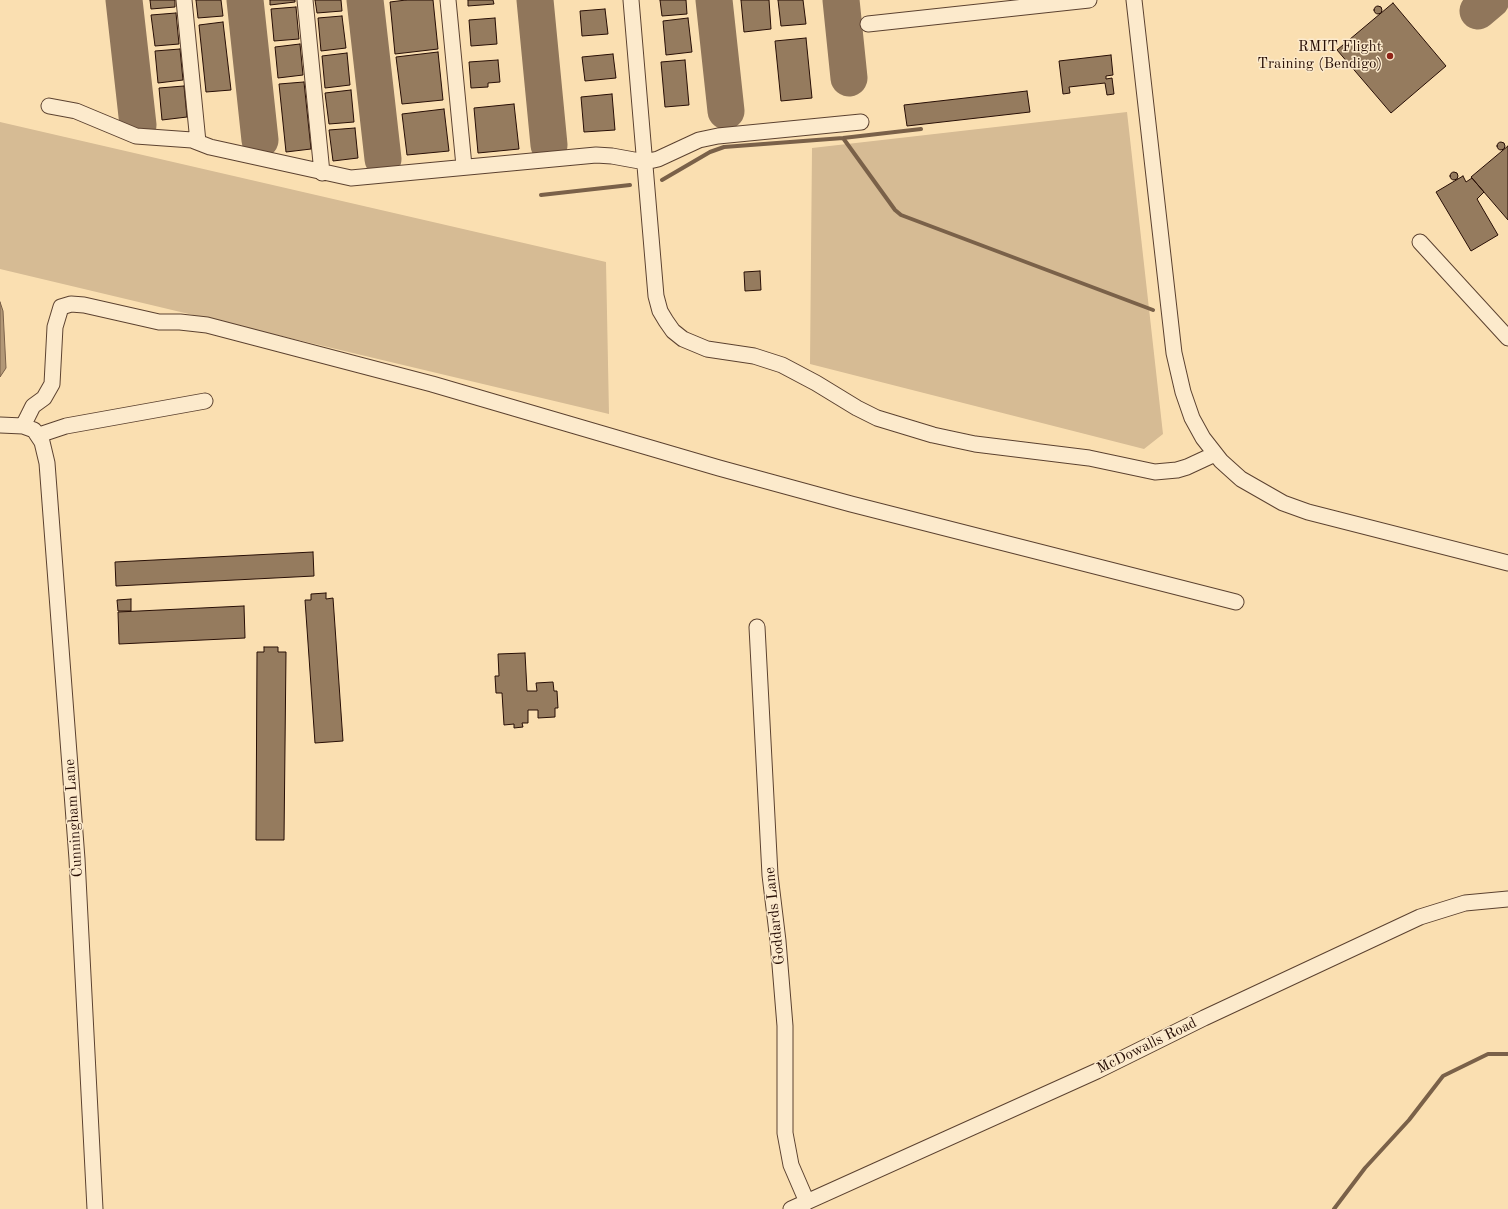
<!DOCTYPE html>
<style>
body{margin:0}
canvas{display:block;background:#fadfb1}
</style>
<canvas width="1508" height="1209"></canvas>
<script>
const ctx = document.querySelector('canvas').getContext('2d');
ctx.lineJoin = 'round';
function fill(path, color) { ctx.fillStyle = color; ctx.fill(path, 'evenodd'); }
const toPath = rows => new Path2D(rows.map(r => 'M' + r).join(''));
function stroke(path, color, width, dash) { ctx.strokeStyle = color; ctx.lineWidth = width; ctx.lineCap = dash ? 'butt' : 'round'; ctx.setLineDash(dash || []); ctx.stroke(path); }
function label(font, color, halo, rows, align = 'center') {
  ctx.font = font + ' "Old Standard TT",serif'; ctx.lineWidth = 3; ctx.setLineDash([]); ctx.textBaseline = 'middle'; ctx.strokeStyle = halo; ctx.fillStyle = color; for (const [text, x, y, turn = 0] of rows) {
    ctx.save(); ctx.translate(x, y); ctx.rotate((+turn || 0) * Math.PI / 180); ctx.textAlign = isNaN(turn) ? turn : align; if (halo) ctx.strokeText(text, 0, 0); ctx.fillText(text, 0, 0); ctx.restore();
  }
}
fill(toPath([
 [1127,112,1163,434,1144,449,810,364,812,148],
 [0,122,606,262,609,414,0,269]
]), '#d6bb94');
const water = toPath([
 [0,302,3,311,6,368,0,377,0,302]
]);
fill(water, '#b29877');
stroke(water, '#7a6149', 1);
stroke(toPath([
 [843,138,895,210,901,215,1153,310],
 [662,180,710,152,724,147,843,138,921,129],
 [541,195,630,185],
 [1334,1209,1365,1168,1409,1120,1443,1076,1488,1054,1508,1054]
]), '#7a6149', 4);
stroke(toPath([
 [124,0,138,125],
 [245,0,260,140],
 [365,0,383,159],
 [535,0,549,145],
 [714,0,726,111],
 [841,0,849,78],
 [1478,11,1491,0]
]), '#90765b', 37);
const building = toPath([
 [150,0,175,0,175,7,151,9,150,0],
 [196,0,221,0,223,16,198,18,196,0],
 [270,0,295,0,295,2,270,5,270,0],
 [315,0,341,0,342,11,317,13,315,0],
 [406,0,433,0,438,49,395,54,390,2,406,0],
 [468,0,493,0,494,4,468,6,468,0],
 [660,0,686,0,687,14,662,16,660,0],
 [741,0,769,0,771,29,744,32,741,0],
 [778,0,803,0,806,24,781,26,778,0],
 [1393,3,1446,66,1391,113,1337,50,1393,3],
 '1374 10a4 4 0 1 1 8 0a4 4 0 1 1-8 0Z',
 [296,7,299,39,274,41,271,9,296,7],
 [605,9,608,34,582,36,580,11,605,9],
 [176,13,179,44,155,46,151,15,176,13],
 [342,16,346,48,321,51,318,18,342,16],
 [495,18,497,44,471,46,469,20,495,18],
 [688,18,692,52,666,55,663,21,688,18],
 [223,22,231,90,206,92,199,25,223,22],
 [806,38,812,98,781,101,775,41,806,38],
 [300,44,303,75,278,78,275,47,300,44],
 [180,49,183,80,158,83,155,51,180,49],
 [438,52,443,100,402,104,396,57,438,52],
 [347,53,350,85,325,88,322,56,347,53],
 [613,54,616,78,585,81,582,57,613,54],
 [1111,55,1113,75,1106,76,1106,79,1112,78,1114,94,1107,95,1105,83,1069,87,1070,93,1063,94,1059,61,1111,55],
 [498,60,500,82,488,83,488,87,471,88,469,62,498,60],
 [685,60,689,105,665,107,661,62,685,60],
 [304,82,311,149,286,152,279,84,304,82],
 [184,86,187,117,162,120,159,88,184,86],
 [351,90,354,122,329,124,325,93,351,90],
 [1027,91,1030,112,907,126,904,105,1027,91],
 [612,94,615,130,584,132,581,97,612,94],
 [514,104,519,149,478,153,474,108,514,104],
 [444,109,449,151,407,155,402,114,444,109],
 [355,128,358,158,333,161,329,130,355,128],
 '1497 146a4 4 0 1 1 8 0a4 4 0 1 1-8 0Z',
 [1508,146,1508,220,1471,177,1508,146],
 '1450 176a4 4 0 1 1 8 0a4 4 0 1 1-8 0Z',
 [1463,176,1466,182,1472,178,1484,192,1477,199,1498,235,1471,251,1436,192,1463,176],
 [760,271,761,290,745,291,744,272,760,271],
 [313,552,314,576,116,586,115,562,313,552],
 [326,593,326,599,333,598,343,741,315,743,305,600,311,600,311,594,326,593],
 [131,599,131,611,118,611,117,600,131,599],
 [244,606,245,638,119,644,118,612,244,606],
 [264,647,278,647,278,652,286,652,284,840,256,840,257,652,264,652,264,647],
 [525,653,527,691,537,691,536,683,553,682,554,691,557,691,558,708,555,708,555,717,538,718,538,710,528,710,528,723,522,723,523,727,514,728,514,724,504,725,502,693,496,693,495,676,499,676,498,654,525,653]
]);
fill(building, '#957b5e');
stroke(building, '#270e05', 1);
const minor = toPath([
 [184,0,198,142],
 [305,0,322,173],
 [448,0,464,166],
 [631,0,656,296,660,311,666,321,673,331,683,339,707,349,754,356,782,365,816,383,857,408,877,418,933,435,975,444,1089,458,1155,472,1177,470,1187,467,1215,454],
 [1134,0,1174,353,1183,392,1192,418,1203,438,1221,461,1241,479,1283,503,1308,512,1508,563],
 [868,24,1089,0],
 [49,106,76,111,136,136,192,140,210,147,351,178,596,155,612,156,645,162,658,159,699,140,718,136,861,122],
 [1420,242,1508,338],
 [0,425,23,426,34,430,42,442,47,463,77,859,95,1209],
 [23,426,33,406,44,398,52,384,55,327,61,307,71,304,84,305,159,322,180,322,207,325,432,384,719,468,851,504,1236,602],
 [39,435,66,426,205,401],
 [757,627,770,875,778,941,785,1026,785,1133,791,1165,807,1202],
 [791,1209,1097,1071,1204,1018,1420,917,1465,903,1508,899]
]);
stroke(minor, '#5c4230', 17);
stroke(minor, '#fceacc', 15);
for (const [x, y, r, color] of [
 [1390,56,4,"#8f2418"]
]) { const dot = new Path2D(); dot.arc(x, y, r, 0, 2 * Math.PI); ctx.fillStyle = color; ctx.fill(dot); stroke(dot, '#fceacc', 1.5); }
label('15px', '#270e05', '#fceacc', [
 ["RMIT Flight",1382,47],
 ["Training (Bendigo)",1382,64]
], 'right');
label('15px', '#270e05', '#fceacc', [
 ["Cunningham Lane",74,818,-94],
 ["Goddards Lane",775,916,-96],
 ["McDowalls Road",1147,1046,-26]
]);
</script>
